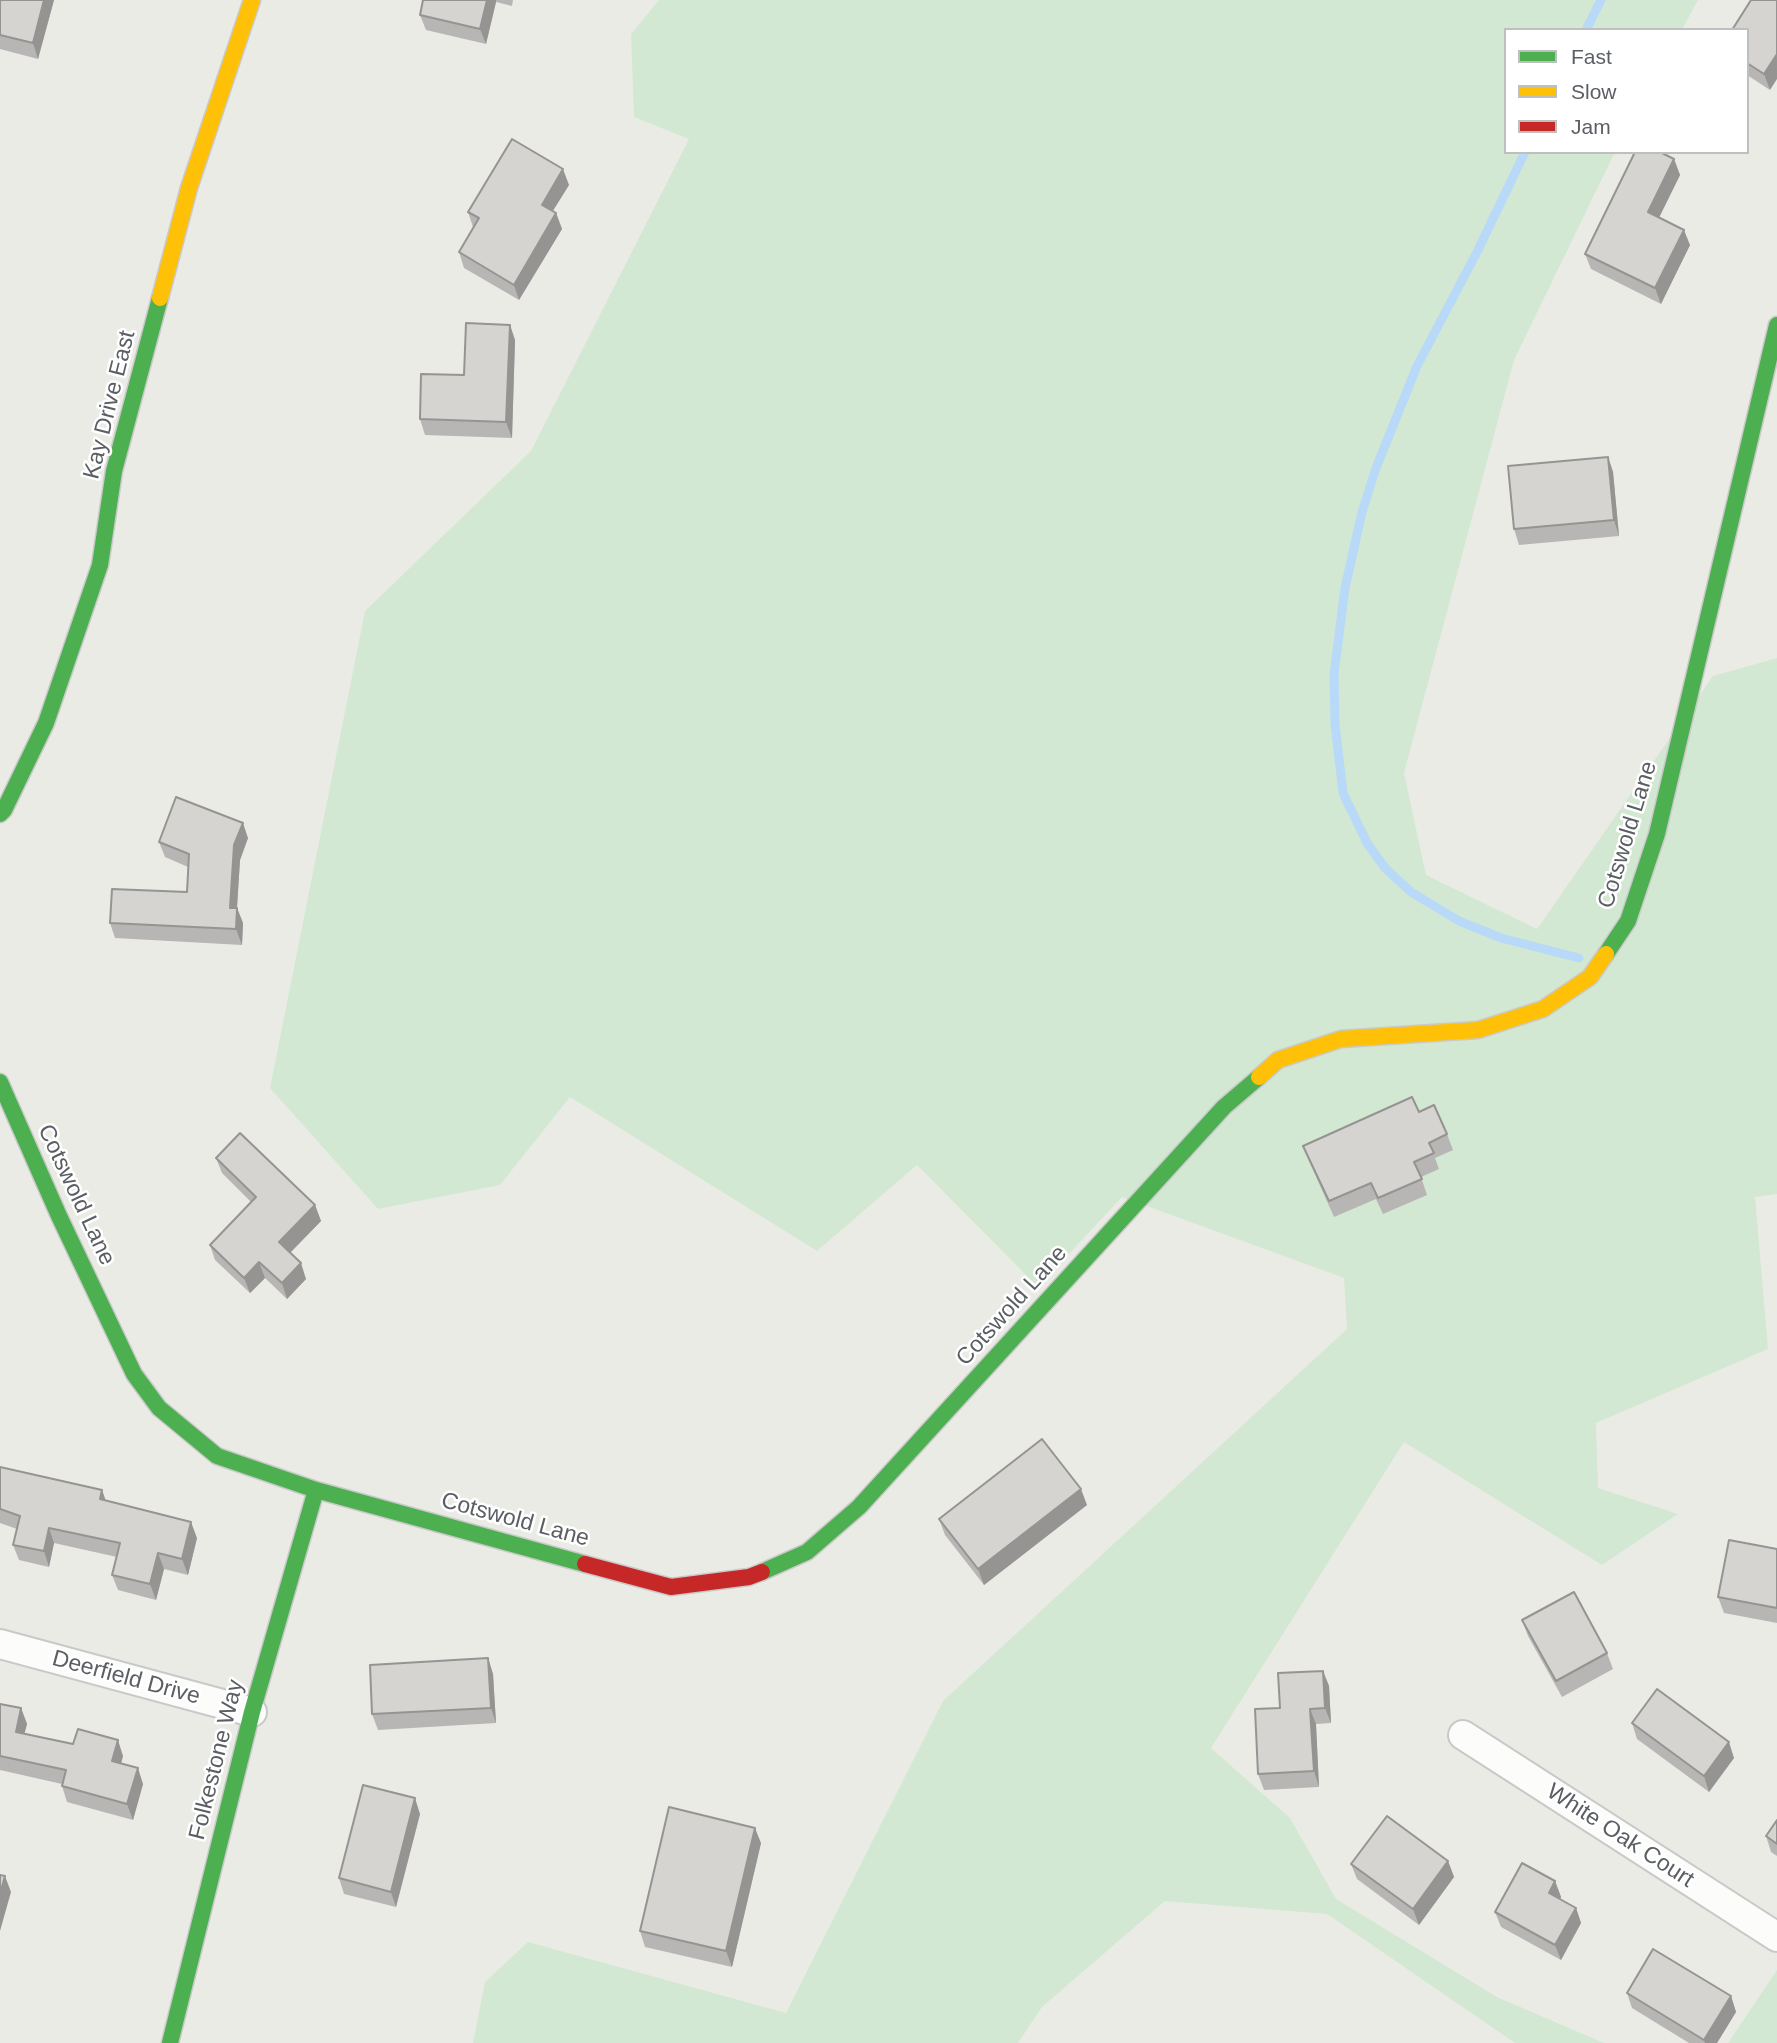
<!DOCTYPE html>
<style>
body{margin:0}
#map{position:relative;width:1777px;height:2043px;overflow:hidden;background:#ebebe6;font-family:Arial,sans-serif}
canvas{display:block}
.legend{position:absolute;left:1504px;top:28px;width:245px;height:126px;box-sizing:border-box;background:#fff;border:2px solid #bdbfc1;margin:0;padding:9px 12px;list-style:none;font-size:21px;color:#5b5f64}
.legend li{display:flex;align-items:center;gap:14px;height:35px}
.legend b{width:35px;border:2px solid #bdbfc1}
</style>
<div id="map">
<canvas width="1777" height="2043"></canvas>
<ul class="legend">
<li><b style="height:9px;background:#4caf50"></b>Fast</li>
<li><b style="height:9px;background:#ffc107"></b>Slow</li>
<li><b style="height:9px;background:#c62828"></b>Jam</li>
</ul>
</div>
<script>
const ctx = document.querySelector('canvas').getContext('2d');
ctx.lineJoin = 'round';
function fill(path, color) { ctx.fillStyle = color; ctx.fill(path, 'evenodd'); }
const toPath = rows => new Path2D(rows.map(r => 'M' + r).join(''));
function stroke(path, color, width, dash) { ctx.strokeStyle = color; ctx.lineWidth = width; ctx.lineCap = dash ? 'butt' : 'round'; ctx.setLineDash(dash || []); ctx.stroke(path); }
function label(font, color, halo, rows, align = 'center') {
  ctx.font = font + ' Arial,sans-serif'; ctx.lineWidth = 5; ctx.setLineDash([]); ctx.textBaseline = 'middle'; ctx.strokeStyle = halo; ctx.fillStyle = color; for (const [text, x, y, turn = 0] of rows) {
    ctx.save(); ctx.translate(x, y); ctx.rotate((+turn || 0) * Math.PI / 180); ctx.textAlign = isNaN(turn) ? turn : align; if (halo) ctx.strokeText(text, 0, 0); ctx.fillText(text, 0, 0); ctx.restore();
  }
}
fill(toPath([
 [659,0,1698,0,1682,30,1506,30,1506,152,1615,152,1514,360,1404,773,1426,875,1537,929,1713,676,1777,658,1777,1194,1755,1197,1768,1349,1596,1423,1598,1488,1678,1514,1602,1565,1404,1442,1211,1748,1290,1818,1336,1899,1497,1997,1604,2043,1515,2043,1327,1914,1165,1901,1042,2007,1018,2043,473,2043,485,1982,528,1942,786,2013,943,1701,1347,1329,1344,1278,1122,1197,1038,1287,917,1165,817,1251,570,1097,500,1185,378,1209,270,1088,365,611,531,451,689,139,634,117,631,34],
 [1777,1970,1777,2043,1728,2043]
]), '#d3e8d2');
stroke(toPath([
 [1586,30,1601,0],
 [1525,152,1477,252,1417,366,1376,468,1362,512,1345,588,1334,674,1335,724,1343,793,1367,843,1385,868,1411,892,1459,921,1501,938,1579,958]
]), '#b8daf8', 9);
const street = toPath([
 [0,1644,252,1712],
 [1463,1735,1777,1937]
]);
const fast = toPath([
 [0,814,4,810,46,723,100,565,114,471,160,298],
 [1606,954,1628,921,1657,834,1777,325],
 [0,1082,59,1216,134,1374,159,1408,217,1456,316,1490,585,1564],
 [762,1572,807,1552,859,1507,1224,1107,1259,1077],
 [170,2043,252,1712,316,1490]
]);
const slow = toPath([
 [160,298,189,188,252,0],
 [1259,1077,1278,1060,1341,1039,1478,1030,1543,1009,1590,977,1606,954]
]);
const jam = toPath([
 [585,1564,671,1587,749,1577,762,1572]
]);
stroke(street, '#c8c9c8', 32);
stroke(fast, '#c9c9c9', 19);
stroke(slow, '#c9c9c9', 19);
stroke(jam, '#c9c9c9', 19);
stroke(street, '#fcfcfb', 28);
stroke(fast, '#4caf50', 16);
stroke(slow, '#ffc107', 16);
stroke(jam, '#c62828', 16);
fill(toPath([
 [0,0,54,0,38,59,0,49],
 [423,0,513,0,512,6,496,2,486,44,426,30,420,15],
 [1751,0,1770,90,1747,75,1747,30],
 [1674,159,1680,175,1659,217,1690,245,1661,304,1591,269,1585,254],
 [569,185,553,211,556,213,562,229,519,300,464,268,459,252,473,227,468,212],
 [510,325,515,340,512,438,425,435,420,419,464,375],
 [1608,457,1613,472,1619,536,1519,545,1514,529],
 [248,838,240,860,237,908,243,923,242,945,115,938,110,923,187,892,188,867,165,857,159,842],
 [1419,1112,1447,1134,1453,1150,1435,1158,1439,1169,1421,1177,1427,1195,1383,1214,1376,1199,1334,1217,1309,1161,1303,1146],
 [216,1158,315,1205,321,1221,290,1253,306,1279,287,1299,265,1278,250,1293,215,1260,210,1245,251,1202,222,1173],
 [0,1467,102,1490,106,1501,197,1538,188,1575,164,1569,156,1600,118,1590,112,1575,117,1557,54,1543,49,1567,19,1560,13,1545,17,1529,0,1523],
 [1087,1505,984,1585,945,1535,939,1519],
 [1777,1549,1777,1623,1724,1613,1718,1597],
 [1522,1620,1607,1653,1613,1669,1562,1697,1528,1636],
 [488,1658,493,1674,496,1723,378,1730,372,1714],
 [1323,1671,1329,1686,1331,1723,1316,1724,1319,1787,1264,1790,1258,1774,1280,1708],
 [0,1704,21,1708,27,1724,24,1734,123,1756,121,1764,143,1784,133,1820,67,1802,62,1786,62,1784,0,1770],
 [1632,1723,1734,1758,1709,1792,1637,1739],
 [420,1814,396,1907,344,1894,339,1878],
 [1777,1820,1777,1856,1771,1852,1766,1836],
 [761,1843,732,1967,645,1947,640,1931],
 [1448,1861,1454,1877,1419,1925,1357,1879,1351,1864],
 [1555,1881,1561,1897,1560,1899,1576,1908,1581,1923,1561,1960,1501,1927,1495,1912],
 [1627,1993,1731,1996,1736,2012,1717,2043,1689,2043,1632,2008]
]), '#b7b6b4');
fill(toPath([
 [44,0,54,0,38,59,33,43],
 [487,0,496,0,496,2,486,44,480,29],
 [1777,54,1777,79,1770,90,1764,74],
 [1674,159,1680,175,1654,228,1648,212],
 [563,169,569,185,547,220,542,205],
 [556,213,562,229,519,300,514,285],
 [1684,230,1690,245,1661,304,1655,288],
 [510,325,515,340,512,438,506,422],
 [1608,457,1613,472,1619,536,1614,520],
 [243,823,248,838,240,860,236,923,230,908,234,845],
 [237,908,243,923,242,945,236,929],
 [315,1205,321,1221,285,1258,279,1242],
 [259,1262,265,1278,250,1293,244,1278],
 [301,1263,306,1279,287,1299,282,1283],
 [1081,1489,1087,1505,984,1585,978,1569],
 [102,1490,107,1505,100,1499],
 [191,1522,197,1538,188,1575,182,1559],
 [49,1528,54,1543,49,1567,44,1551],
 [158,1553,164,1569,156,1600,150,1584],
 [488,1658,493,1674,496,1723,491,1708],
 [1323,1671,1329,1686,1331,1723,1325,1708],
 [21,1708,27,1724,21,1747,16,1732],
 [1310,1709,1316,1724,1319,1787,1314,1771],
 [118,1740,123,1756,117,1777,112,1761],
 [1729,1742,1734,1758,1709,1792,1704,1776],
 [138,1768,143,1784,133,1820,127,1804],
 [415,1798,420,1814,396,1907,391,1892],
 [755,1828,761,1843,732,1967,726,1951],
 [1448,1861,1454,1877,1419,1925,1413,1909],
 [5,1876,11,1892,0,1931,0,1894],
 [1555,1881,1561,1897,1555,1908,1549,1893],
 [1576,1908,1581,1923,1561,1960,1555,1945],
 [1731,1996,1736,2012,1717,2043,1705,2043,1704,2040]
]), '#959492');
const building = toPath([
 [0,0,44,0,33,43,0,35,0,0],
 [423,0,487,0,480,29,420,15,423,0],
 [1751,0,1777,0,1777,54,1764,74,1747,63,1747,30,1732,30,1751,0],
 [512,139,563,169,542,205,556,213,514,285,459,252,479,218,468,212,512,139],
 [1635,152,1660,152,1674,159,1648,212,1684,230,1655,288,1585,254,1635,152],
 [466,323,510,325,506,422,420,419,421,374,464,375,466,323],
 [1608,457,1614,520,1514,529,1508,466,1608,457],
 [176,797,243,823,234,845,230,908,237,908,236,929,110,923,112,889,187,892,189,854,159,842,176,797],
 [1412,1097,1419,1112,1434,1105,1447,1134,1429,1143,1434,1153,1414,1162,1422,1179,1378,1198,1371,1183,1329,1201,1303,1146,1412,1097],
 [240,1133,315,1205,279,1242,301,1263,282,1283,259,1262,244,1278,210,1245,256,1197,216,1158,240,1133],
 [1042,1439,1081,1489,978,1569,939,1519,1042,1439],
 [0,1467,102,1490,100,1499,191,1522,182,1559,158,1553,150,1584,112,1575,120,1543,49,1528,44,1551,13,1545,20,1516,0,1509,0,1467],
 [1729,1540,1777,1549,1777,1608,1718,1597,1729,1540],
 [1574,1592,1607,1653,1556,1681,1522,1620,1574,1592],
 [488,1658,491,1708,372,1714,370,1665,488,1658],
 [1323,1671,1325,1708,1310,1709,1314,1771,1258,1774,1255,1709,1280,1708,1278,1673,1323,1671],
 [1657,1689,1729,1742,1704,1776,1632,1723,1657,1689],
 [0,1704,21,1708,16,1732,73,1744,78,1729,118,1740,112,1761,138,1768,127,1804,62,1786,66,1770,0,1756,0,1704],
 [363,1785,415,1798,391,1892,339,1878,363,1785],
 [669,1807,755,1828,726,1951,640,1931,669,1807],
 [1387,1816,1448,1861,1413,1909,1351,1864,1387,1816],
 [1777,1820,1777,1844,1766,1836,1777,1820],
 [1522,1863,1555,1881,1549,1893,1576,1908,1555,1945,1495,1912,1522,1863],
 [0,1875,5,1876,0,1894,0,1875],
 [1653,1949,1731,1996,1704,2040,1627,1993,1653,1949]
]);
fill(building, '#d5d4d1');
stroke(building, '#959492', 2);
label('23px', '#5b5f64', '#fff', [
 ["Kay Drive East",110,405,-76],
 ["Cotswold Lane",1628,835,-73],
 ["Cotswold Lane",76,1195,65],
 ["Cotswold Lane",1012,1306,-48],
 ["Cotswold Lane",515,1520,15],
 ["Deerfield Drive",126,1678,15],
 ["Folkestone Way",217,1760,-76],
 ["White Oak Court",1620,1836,33]
]);
</script>
